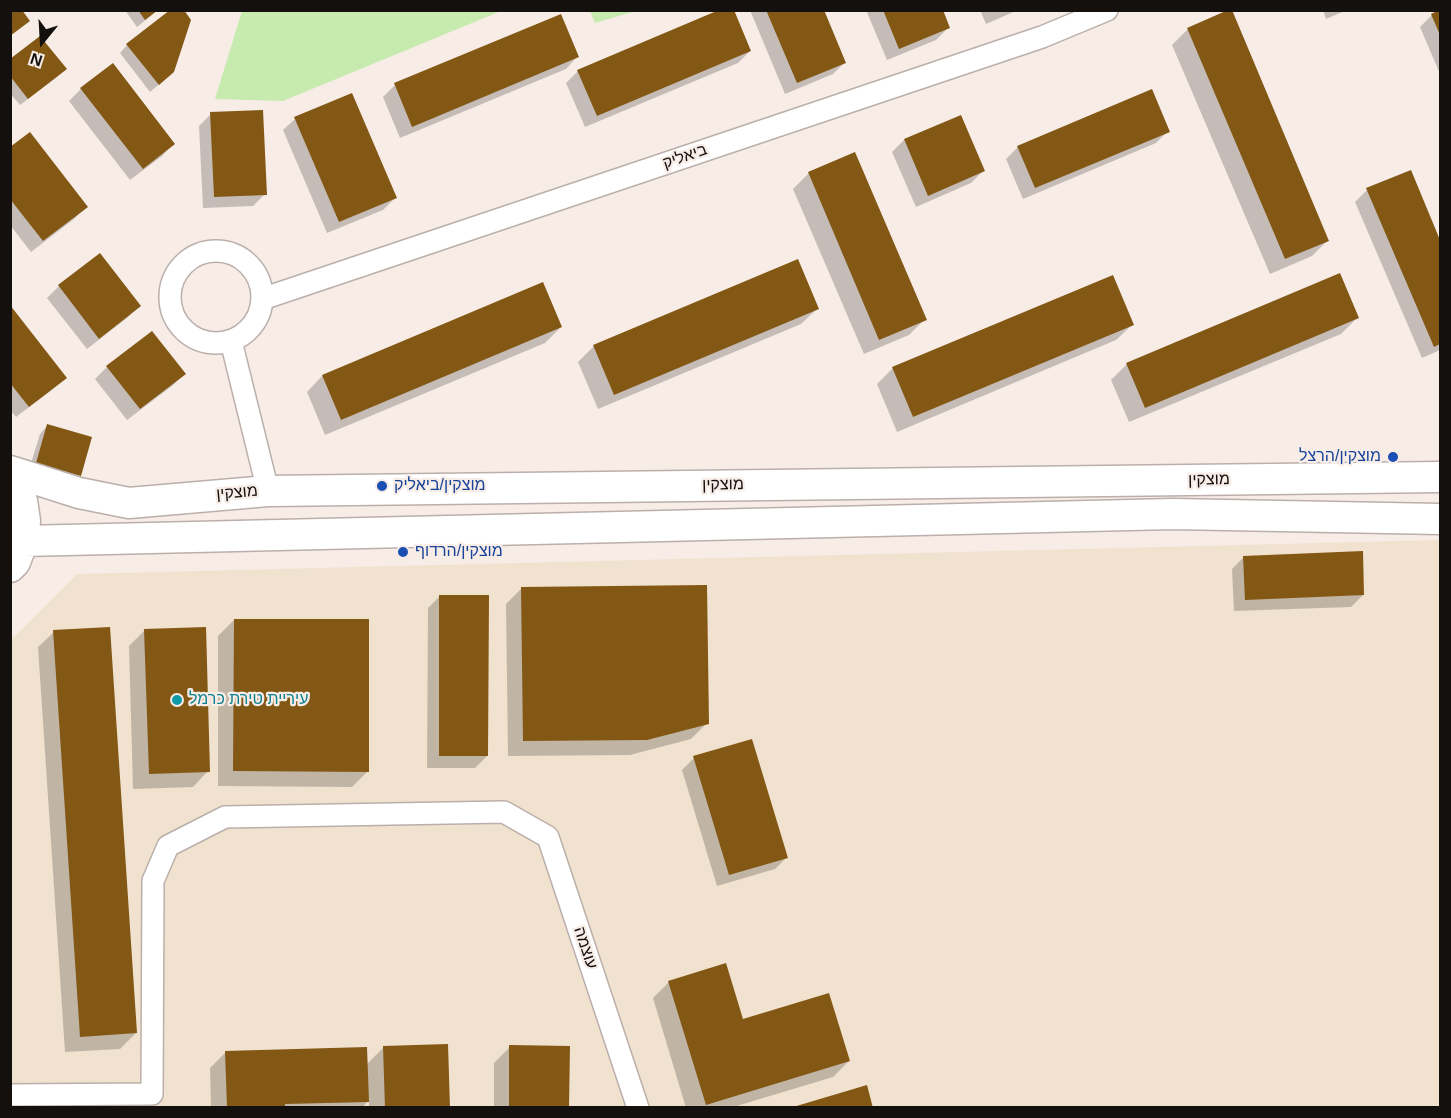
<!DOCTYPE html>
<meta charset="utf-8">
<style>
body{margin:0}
#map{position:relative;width:1451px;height:1118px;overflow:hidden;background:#f7ece6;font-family:Arial,sans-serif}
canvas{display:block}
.frame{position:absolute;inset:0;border:12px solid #14100e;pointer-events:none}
.north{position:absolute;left:12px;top:12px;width:60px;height:60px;-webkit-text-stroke:4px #f7ece6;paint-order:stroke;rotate:198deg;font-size:16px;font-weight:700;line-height:24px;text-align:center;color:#14100e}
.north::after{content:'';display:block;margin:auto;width:21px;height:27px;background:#14100e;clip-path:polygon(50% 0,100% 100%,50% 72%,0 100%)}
</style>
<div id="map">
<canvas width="1451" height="1118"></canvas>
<div class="frame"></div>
<div class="north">N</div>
</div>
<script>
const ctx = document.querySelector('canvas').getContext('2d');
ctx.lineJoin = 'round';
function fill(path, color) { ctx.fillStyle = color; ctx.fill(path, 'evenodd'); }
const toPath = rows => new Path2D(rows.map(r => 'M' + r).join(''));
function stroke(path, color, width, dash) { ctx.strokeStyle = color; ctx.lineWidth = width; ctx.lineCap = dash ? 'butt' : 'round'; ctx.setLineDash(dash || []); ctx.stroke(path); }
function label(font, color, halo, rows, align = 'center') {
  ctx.font = font + ' Arial,Heebo,sans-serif'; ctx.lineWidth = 4.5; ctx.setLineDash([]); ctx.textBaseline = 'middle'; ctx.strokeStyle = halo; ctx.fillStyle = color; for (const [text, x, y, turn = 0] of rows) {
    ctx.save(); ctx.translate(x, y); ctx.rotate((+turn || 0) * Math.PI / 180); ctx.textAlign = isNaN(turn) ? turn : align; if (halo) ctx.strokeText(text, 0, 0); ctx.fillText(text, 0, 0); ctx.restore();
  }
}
fill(toPath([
 [1440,540,1440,1107,11,1108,11,640,77,574]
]), '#f1e2cf');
fill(toPath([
 [242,11,242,10,501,11,283,101,215,99],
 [590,11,636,11,595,23]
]), '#c7ebae');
fill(toPath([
 [125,10,158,10,137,27],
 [750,10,823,10,845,62,833,74,785,94],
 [866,10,941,10,948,28,936,40,887,60],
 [980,10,1018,10,986,24],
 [1323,10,1347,10,1326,19],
 [1440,12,1440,74,1420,27,1432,15],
 [1188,29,1328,240,1312,256,1270,274,1172,45],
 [127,45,164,80,150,92,120,53],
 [750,51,738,63,585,127,566,83,578,71],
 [577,57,566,69,400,138,383,97,395,85],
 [10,61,65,69,57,77,20,105,10,93],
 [81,89,173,144,162,156,130,180,69,101],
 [211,114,265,194,253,206,203,208,199,126],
 [960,117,983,171,971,183,916,207,892,152,904,140],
 [295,119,395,198,383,210,327,233,283,130],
 [1168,131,1156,143,1023,199,1006,159,1018,147],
 [10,147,86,207,74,219,31,252,10,225],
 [1410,172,1440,244,1440,350,1422,358,1355,202,1367,190],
 [809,173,925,319,909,335,864,354,793,189],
 [542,284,561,327,545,343,325,435,307,392,322,376],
 [59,286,139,306,127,318,87,349,47,298],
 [10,308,65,377,53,389,16,417,10,410],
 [817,309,801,324,598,409,578,362,594,346],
 [1357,318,1341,334,1129,422,1111,380,1127,364],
 [1132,325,1116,340,897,432,877,384,893,368],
 [152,333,184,374,172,386,127,420,95,379,107,367],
 [47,426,79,475,72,483,29,470,40,434],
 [1244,557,1363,595,1351,607,1234,611,1232,569],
 [522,588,707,723,691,739,630,755,508,756,506,604],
 [440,596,487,756,475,768,427,768,428,608],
 [234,620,368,771,352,787,218,786,218,636],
 [145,630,208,771,193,787,133,789,129,646],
 [54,632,136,1033,120,1049,65,1052,38,647],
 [694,758,787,857,775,869,717,886,682,770],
 [669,982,742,1021,849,1061,833,1077,730,1108,686,1108,653,998],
 [384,1047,448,1108,369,1108,369,1100,362,1108,211,1108,210,1068,226,1052,366,1065],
 [510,1047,568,1108,494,1108,494,1063]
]), '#0003');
fill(toPath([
 [10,10,22,10,30,21,10,36],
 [138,10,158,10,145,20],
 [170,10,184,10,191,20,174,72,159,85,126,44],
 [719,10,734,10,751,51,597,116,577,70],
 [766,10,824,10,846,63,797,83],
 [883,10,943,10,950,28,899,49],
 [1228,10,1232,10,1329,241,1285,259,1187,28],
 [1439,10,1440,10,1440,35,1431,14],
 [561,14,579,57,412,127,394,83],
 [40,36,67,69,28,99,10,76,10,59],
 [113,63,175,144,143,169,80,88],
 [1152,89,1170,132,1035,188,1017,146],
 [352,93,397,198,339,222,294,117],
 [263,110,267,195,214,197,210,112],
 [961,115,985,171,928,196,904,139],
 [30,132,88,207,43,241,10,199,10,147],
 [855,152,927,320,879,340,808,172],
 [1411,170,1440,240,1440,344,1434,347,1366,188],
 [100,253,141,306,99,339,58,285],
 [798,259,819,309,614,395,593,345],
 [1340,273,1359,318,1145,408,1126,363],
 [1113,275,1134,325,913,417,892,367],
 [543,282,562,327,341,420,322,375],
 [10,305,67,378,29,407,10,383],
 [152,331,186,374,140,409,106,366],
 [47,424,92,437,81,476,36,463],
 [1363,551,1364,595,1245,600,1243,556],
 [707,585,709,724,647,740,523,741,521,587],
 [439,595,489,595,488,756,439,756],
 [234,619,369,619,369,772,233,771],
 [110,627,137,1033,80,1037,53,630],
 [206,627,210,772,149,774,144,629],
 [752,739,788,858,729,875,693,756],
 [726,963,743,1019,829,993,850,1061,706,1105,668,981],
 [448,1044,450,1108,385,1108,383,1046],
 [509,1045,570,1046,569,1108,509,1108],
 [367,1047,369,1102,285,1104,285,1108,227,1108,225,1051],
 [867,1085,873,1108,793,1108,793,1107]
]), '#835714');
const street = toPath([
 '170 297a46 46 0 1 1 92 0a46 46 0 1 1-92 0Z',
 [262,299,1042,37,1107,10],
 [231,341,268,491],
 [10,1095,152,1094,153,881,168,846,225,817,504,812,548,837,638,1108]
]);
const secondary = toPath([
 [10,471,79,493,129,503,268,491,1440,477],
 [10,479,22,501,25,521,23,541,15,562,10,567],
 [23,541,1173,514,1440,519]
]);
stroke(street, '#baafaa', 24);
stroke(secondary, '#baafaa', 33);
stroke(street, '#fff', 21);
stroke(secondary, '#fff', 30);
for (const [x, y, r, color] of [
 [1393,457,6,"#1a4fb4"],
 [382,486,6,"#1a4fb4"],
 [403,552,6,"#1a4fb4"],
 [177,700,6,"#0f9aa8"]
]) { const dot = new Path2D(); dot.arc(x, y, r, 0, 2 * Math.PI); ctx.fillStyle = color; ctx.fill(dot); stroke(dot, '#f7ece6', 2); }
label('16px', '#14100e', '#f7ece6', [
 ["ביאליק",685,157,-19],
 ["מוצקין",1209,480,-1],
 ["מוצקין",723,485,-1],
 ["מוצקין",237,493,-5],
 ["עוצמה",585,948,72]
]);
label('16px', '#164399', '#f7ece6', [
 ["מוצקין/הרצל",1381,457,"right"],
 ["מוצקין/ביאליק",394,486],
 ["מוצקין/הרדוף",415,552]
], 'left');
label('16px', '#0d838f', '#f7ece6', [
 ["עיריית טירת כרמל",189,700]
], 'left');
</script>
